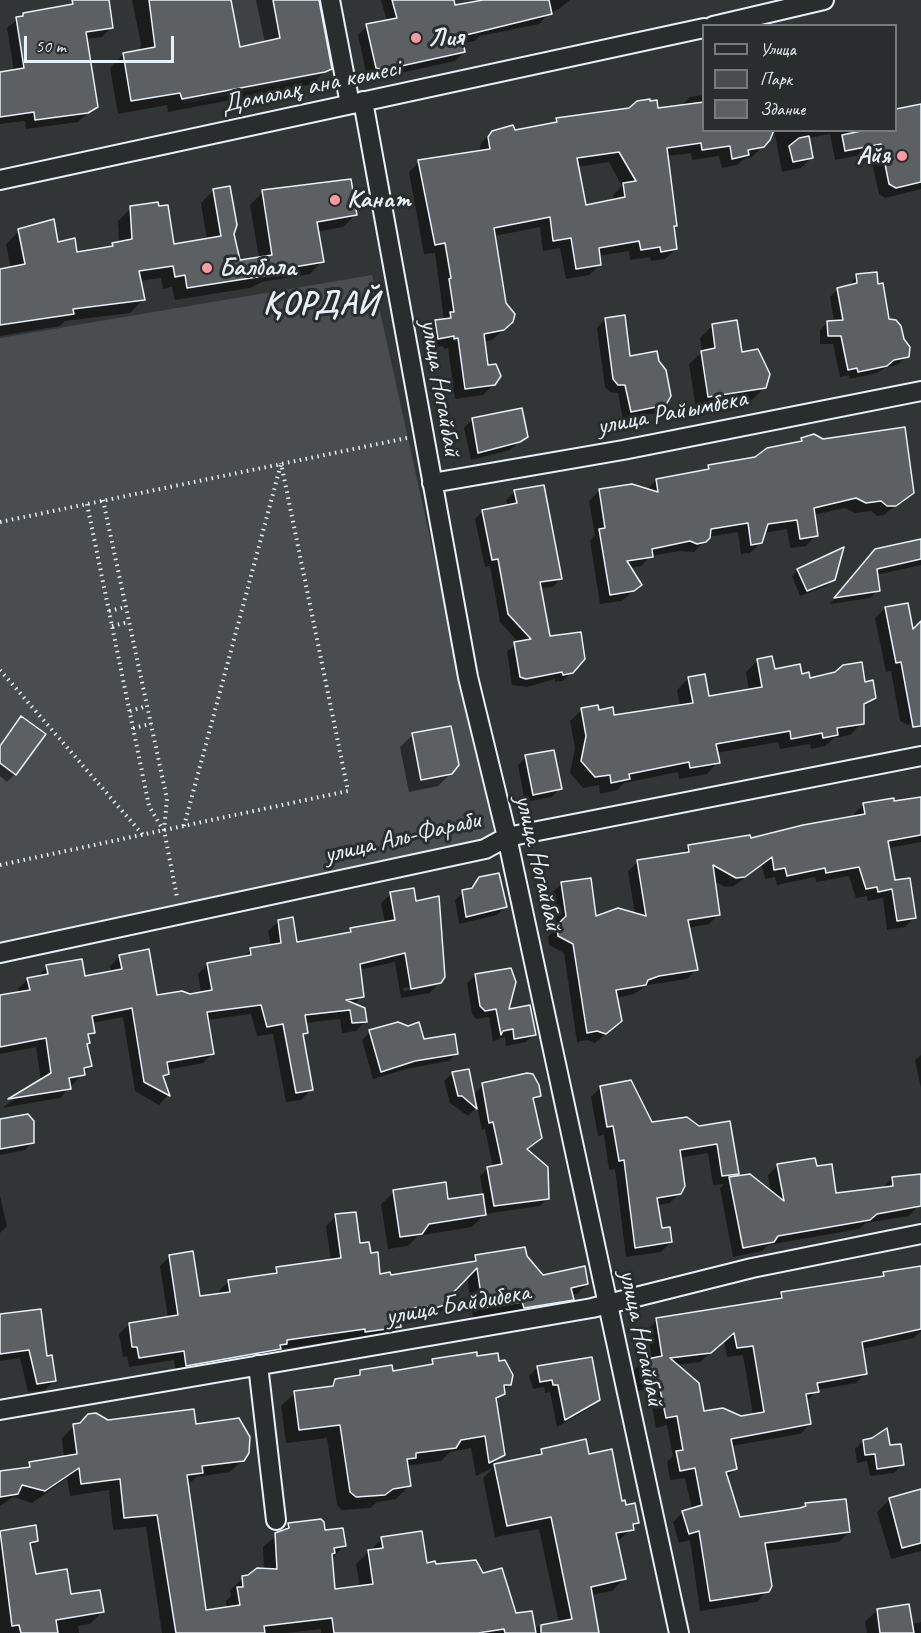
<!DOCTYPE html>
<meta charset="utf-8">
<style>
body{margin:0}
#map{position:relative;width:921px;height:1633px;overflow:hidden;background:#323536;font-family:Caveat,sans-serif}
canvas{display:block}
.legend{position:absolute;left:702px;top:24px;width:195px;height:108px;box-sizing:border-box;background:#2a2d2e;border:2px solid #767b7f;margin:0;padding:8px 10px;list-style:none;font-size:18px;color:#e8f1f8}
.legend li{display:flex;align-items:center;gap:12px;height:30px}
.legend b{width:30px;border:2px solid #767b7f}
.scale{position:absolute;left:24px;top:36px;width:150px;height:27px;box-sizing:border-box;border:3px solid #e8f1f8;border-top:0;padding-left:8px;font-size:18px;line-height:21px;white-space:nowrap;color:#e8f1f8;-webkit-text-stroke:4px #2a2d2e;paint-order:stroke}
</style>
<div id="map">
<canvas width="921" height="1633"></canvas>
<ul class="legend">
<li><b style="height:8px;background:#2a2d2e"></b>Улица</li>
<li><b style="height:16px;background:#494d4f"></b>Парк</li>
<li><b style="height:16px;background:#5c6063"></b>Здание</li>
</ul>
<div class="scale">50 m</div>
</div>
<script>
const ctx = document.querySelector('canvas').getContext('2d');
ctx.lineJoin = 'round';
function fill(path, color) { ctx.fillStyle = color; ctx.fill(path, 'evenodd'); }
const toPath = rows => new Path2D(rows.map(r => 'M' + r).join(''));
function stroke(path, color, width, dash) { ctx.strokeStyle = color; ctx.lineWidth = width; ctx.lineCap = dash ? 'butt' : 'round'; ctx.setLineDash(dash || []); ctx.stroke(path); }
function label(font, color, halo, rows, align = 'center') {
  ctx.font = font + ' Caveat,sans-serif'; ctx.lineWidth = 6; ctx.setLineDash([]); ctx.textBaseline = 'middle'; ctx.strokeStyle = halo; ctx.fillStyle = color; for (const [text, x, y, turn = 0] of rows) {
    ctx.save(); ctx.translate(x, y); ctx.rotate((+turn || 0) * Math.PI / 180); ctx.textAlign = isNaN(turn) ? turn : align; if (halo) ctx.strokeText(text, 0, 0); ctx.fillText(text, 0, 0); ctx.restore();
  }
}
fill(toPath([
 [163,0,316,0,330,71,319,77,184,104]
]), '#3f4244');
fill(toPath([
 [372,275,496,837,0,944,0,338]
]), '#494d4f');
fill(toPath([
 [132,0,229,0,239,48,265,43,256,0,316,0,330,68,310,85,168,112,167,105,118,114,110,68,123,54,140,51,141,44],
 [381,0,452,0,454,7,484,0,570,0,559,9,549,13,539,24,480,36,475,41,462,43,464,52,455,61,373,79,367,77,358,35,367,26,387,21],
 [24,14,111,28,102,37,86,39,96,107,78,122,26,129,25,121,0,124,0,74,14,71,7,28],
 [704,95,704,130,763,146,752,157,744,159,737,165,722,168,719,156,692,160,691,153,667,156,676,249,665,259,651,261,650,257,630,260,629,251,598,256,600,265,589,275,566,279,560,248,543,251,540,227,494,236,505,304,512,322,492,340,483,342,487,367,494,384,483,395,455,399,448,348,444,349,443,346,428,348,425,332,436,322,444,320,435,253,424,254,409,172,419,162,479,152,481,143,492,132,514,132,552,124,557,120,681,106,690,97],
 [609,162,622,186,613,195,614,201,585,207,577,167],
 [921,105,921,189,885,198,879,194,870,153,835,160,830,134,808,138,811,158,801,168,782,172,774,130,896,130,896,111],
 [214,190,233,234,239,262,259,258,250,205,263,192,356,214,343,227,317,232,322,261,310,274,262,282,250,288,175,300,172,287,163,289,161,278,140,281,143,300,130,313,65,321,60,326,0,336,0,271,11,269,6,244,19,231,53,220,57,244,76,254,119,244,118,221,131,208,172,246,207,240,201,203],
 [857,275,907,356,899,364,885,368,877,373,850,379,849,375,840,377,833,344,820,344,820,330,828,322,834,322,830,297,838,289,849,286],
 [605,319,628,358,664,404,656,413,623,420,618,393,610,392,605,387,597,328],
 [712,326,740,354,764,388,752,400,696,409,689,364,702,352,700,338],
 [472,420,526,436,510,450,471,460,464,428],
 [902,429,907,437,912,492,884,515,877,516,871,511,855,513,845,508,813,515,816,535,806,546,790,548,787,529,764,533,761,543,750,553,741,554,738,532,708,537,694,552,679,551,651,556,641,566,630,568,640,585,622,601,600,604,590,541,595,535,589,501,599,491,647,490,656,480,705,471,709,467,756,459,797,444,802,439,823,441],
 [515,492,561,578,553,587,539,588,548,638,584,659,563,681,555,682,555,679,527,687,512,685,507,651,519,643,500,622,490,566,485,567,475,519,483,511,508,506,506,500],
 [921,541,921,565,876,575,878,590,870,598,830,604,870,558],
 [798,570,834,579,827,586,800,596,792,576],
 [885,608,911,627,921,623,921,723,908,725,900,721,891,671,886,672,875,618],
 [758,660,773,671,809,679,864,683,874,697,862,709,862,723,850,735,834,738,825,746,811,749,810,744,780,749,778,742,716,753,718,762,707,774,679,779,678,772,624,783,617,790,600,794,599,785,583,788,570,773,575,748,570,721,582,710,613,717,680,706,677,690,689,678,708,698,749,691,746,672],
 [22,718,15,774,7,782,0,776,0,745],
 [413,735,451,773,438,786,409,792,400,747],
 [526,757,560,788,552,797,525,802,518,765],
 [921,798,921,842,888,848,894,882,915,917,905,927,887,930,883,898,868,901,867,896,856,898,849,876,816,882,815,877,777,885,775,877,765,879,762,865,734,886,725,887,714,881,719,914,709,924,688,928,697,969,687,979,648,985,634,994,616,998,620,1021,595,1043,587,1040,577,1042,564,953,549,945,548,937,557,927,552,893,562,883,595,918,635,914,628,871,638,862,681,855,689,847,750,840,854,818,854,814,864,804],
 [479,879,505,907,497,915,459,924,455,900],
 [391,894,415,903,440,982,430,993,401,998,395,962,359,970,362,996,354,1005,366,1021,356,1031,342,1033,340,1019,305,1023,306,1033,302,1037,311,1090,301,1100,286,1102,273,1034,257,1036,251,1014,207,1020,213,1053,203,1063,167,1070,168,1074,163,1079,168,1095,159,1105,135,1091,123,1017,92,1023,93,1032,88,1038,86,1045,90,1066,60,1098,2,1108,41,1081,36,1047,0,1054,0,997,19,993,18,989,28,979,37,977,47,967,84,978,111,973,110,966,120,956,156,997,201,993,198,974,208,964,242,958,251,950,271,946,268,931,278,922,296,943,345,934,351,929,385,923,381,903],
 [436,983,436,986,404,991,403,988],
 [476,975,507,1011,534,1034,526,1042,506,1046,505,1037,493,1041,489,1017,476,1019,472,1014,467,983],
 [398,1023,423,1041,457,1053,449,1061,406,1069,373,1079,362,1040,370,1032],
 [921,1055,921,1088,915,1060],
 [453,1073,473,1095,483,1085,539,1096,533,1102,540,1137,526,1150,548,1198,540,1206,485,1214,472,1227,418,1236,408,1246,388,1249,381,1204,394,1192,447,1201,483,1196,480,1176,488,1168,493,1167,485,1129,482,1130,477,1107,468,1116,450,1103,444,1081],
 [601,1087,651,1124,699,1128,729,1123,737,1174,733,1178,771,1193,768,1175,778,1165,815,1168,834,1195,882,1189,892,1178,921,1173,921,1202,909,1216,866,1223,859,1229,768,1245,762,1251,733,1257,720,1188,724,1184,713,1185,708,1153,679,1158,680,1193,670,1203,657,1205,661,1230,671,1242,661,1252,626,1257,615,1169,609,1170,604,1135,598,1136,591,1097],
 [0,1121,33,1142,25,1150,0,1155],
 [0,1196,7,1226,0,1233],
 [336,1216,369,1254,379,1275,389,1277,468,1264,475,1257,525,1257,542,1276,587,1284,577,1294,571,1295,572,1299,562,1309,514,1318,513,1311,473,1318,467,1277,450,1295,450,1303,439,1313,421,1318,415,1315,398,1318,399,1327,389,1337,356,1342,355,1338,281,1349,276,1354,176,1375,174,1360,129,1367,127,1356,123,1357,119,1334,129,1324,168,1318,160,1266,170,1256,198,1298,219,1295,219,1291,229,1281,270,1276,277,1269,331,1261,326,1226],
 [921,1266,921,1331,914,1338,861,1349,866,1373,856,1383,817,1390,806,1402,810,1424,800,1434,731,1446,735,1469,726,1478,739,1519,801,1509,806,1504,849,1532,839,1542,765,1551,767,1591,757,1602,700,1611,690,1540,679,1543,673,1522,683,1512,692,1510,685,1478,670,1480,667,1462,673,1456,667,1425,656,1428,649,1389,637,1391,633,1371,643,1361,652,1360,647,1330,657,1320,774,1301,782,1293,879,1278,884,1273],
 [724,1341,727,1357,743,1355,753,1415,741,1418,702,1413,676,1365,700,1362],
 [0,1315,46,1358,54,1381,45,1390,28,1392,20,1358,0,1361],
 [476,1357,498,1363,509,1384,495,1402,503,1454,491,1466,535,1457,541,1450,588,1455,637,1523,617,1542,624,1579,612,1591,591,1595,598,1633,321,1633,321,1629,287,1633,162,1633,146,1527,113,1530,109,1490,70,1496,67,1478,32,1503,13,1497,0,1506,0,1473,24,1469,30,1463,64,1458,62,1438,74,1426,108,1421,195,1426,243,1460,230,1472,197,1477,187,1485,204,1612,227,1608,226,1601,231,1596,230,1590,243,1578,264,1570,263,1547,289,1525,324,1532,344,1546,332,1558,334,1591,360,1587,356,1564,382,1539,425,1564,482,1575,515,1615,533,1628,559,1623,539,1529,495,1537,483,1478,494,1467,476,1476,471,1448,450,1452,441,1461,406,1466,409,1486,396,1499,377,1502,370,1508,342,1510,337,1505,327,1438,286,1443,281,1406,295,1393,328,1388,336,1380,354,1377,360,1371,391,1372,427,1367,433,1361],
 [538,1367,599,1400,590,1408,557,1427,550,1392,545,1393,544,1387,533,1389,529,1376],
 [863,1441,889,1447,902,1465,894,1473,870,1476,867,1461,857,1463,855,1449],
 [921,1491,921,1551,891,1559,877,1512,889,1500],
 [35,1527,37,1541,30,1548,34,1575,102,1612,90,1624,78,1626,79,1633,0,1633,0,1533],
 [877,1610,911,1624,921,1622,921,1633,867,1633,865,1622]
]), '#0007');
const building = toPath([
 [72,0,109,0,113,28,86,32,98,107,88,113,35,120,34,112,0,117,0,72,24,68,16,17,23,16,23,13,73,4,72,0],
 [149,0,231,0,240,47,280,38,273,0,319,0,332,69,325,72,182,99,180,93,131,101,123,53,155,47,149,0],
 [392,0,454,0,455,5,483,0,549,0,552,14,462,36,465,52,383,70,376,68,366,24,397,18,392,0],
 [650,99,650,101,657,100,658,108,704,102,704,130,774,130,770,140,764,147,748,150,749,155,732,159,730,146,702,150,701,143,667,148,677,226,674,226,677,249,661,252,660,247,641,250,639,241,599,248,601,265,576,269,571,238,553,241,550,217,494,228,506,303,515,314,513,322,504,330,484,334,488,365,496,364,501,376,495,385,465,389,458,338,454,339,454,336,438,339,435,320,451,318,450,312,454,312,449,279,451,278,445,243,435,245,418,160,490,149,488,137,492,131,513,125,515,130,557,122,556,118,629,108,637,101,650,99],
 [619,152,636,181,623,183,625,197,586,205,577,158,619,152],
 [921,104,921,182,896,188,889,184,881,144,845,151,842,135,866,130,896,130,896,109,921,104],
 [809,136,813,158,793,162,789,146,799,138,809,136],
 [351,179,357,215,317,222,324,262,276,270,264,276,187,288,185,275,175,277,173,266,139,271,145,300,73,309,74,314,0,325,0,269,25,264,18,229,54,219,58,242,75,238,77,252,113,246,112,243,132,239,130,206,158,202,159,206,168,205,174,244,221,236,213,189,230,186,237,225,234,234,240,260,272,255,262,190,351,179],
 [877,272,878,284,883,283,889,319,896,320,901,326,904,339,910,347,909,357,894,360,887,366,858,372,857,368,848,370,841,336,828,336,827,321,843,320,837,288,857,283,856,274,877,272],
 [625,315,630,356,657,351,659,361,666,370,671,396,666,405,631,412,625,385,618,385,613,379,605,318,625,315],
 [737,320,742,352,758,349,770,374,766,388,708,397,701,351,715,348,712,324,737,320],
 [522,408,528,437,520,442,478,453,472,418,522,408],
 [905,427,914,493,896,506,887,506,881,501,866,503,856,498,814,508,818,536,800,539,797,520,768,524,762,543,751,545,748,523,711,529,710,538,706,542,697,544,690,541,652,549,653,557,627,561,642,585,634,591,610,595,599,529,605,528,599,489,632,484,658,492,656,479,709,469,708,465,755,457,767,448,802,441,801,438,814,434,823,439,905,427],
 [544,485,562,579,540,582,550,636,581,632,585,659,573,673,563,675,562,672,526,679,520,677,514,642,531,639,508,614,498,559,492,560,482,510,517,503,514,490,544,485],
 [921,539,921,559,877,569,880,591,834,598,875,549,921,539],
 [844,547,835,580,807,591,797,569,844,547],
 [908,603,913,629,921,621,921,726,913,727,901,662,896,663,885,607,908,603],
 [772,656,775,669,800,664,802,674,809,672,810,678,835,672,843,665,862,662,865,682,873,680,876,698,864,704,864,724,837,728,838,735,823,738,822,733,791,739,790,731,716,744,720,763,690,768,689,762,629,774,630,779,611,783,610,775,595,777,581,761,586,736,581,708,598,705,599,710,613,707,614,715,693,703,688,677,705,674,709,696,762,687,757,659,772,656],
 [21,716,46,734,16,775,0,763,0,746,21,716],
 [451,726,459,765,452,774,421,780,412,733,451,726],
 [554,750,562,789,533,795,525,755,554,750],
 [921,797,921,835,888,841,895,880,910,878,916,918,897,921,892,889,878,892,877,887,866,889,859,867,826,873,825,868,787,876,785,868,774,870,772,857,745,877,736,878,713,865,720,915,688,920,698,970,659,976,648,980,646,985,616,990,622,1021,606,1034,597,1031,587,1033,573,944,558,936,557,925,566,916,561,882,591,878,596,916,618,908,646,916,637,860,689,852,688,845,750,835,751,838,803,825,865,814,863,803,894,798,894,801,921,797],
 [499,873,507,907,466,917,462,890,472,888,479,877,499,873],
 [414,888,416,901,439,896,445,977,441,983,411,989,405,953,360,964,364,997,346,1000,365,1008,367,1022,352,1023,350,1010,305,1015,308,1033,303,1034,313,1090,296,1093,283,1024,267,1027,261,1005,207,1012,214,1054,167,1062,169,1074,163,1076,170,1096,144,1082,132,1008,92,1016,95,1033,88,1034,90,1043,87,1044,92,1066,84,1068,85,1075,69,1078,71,1089,8,1099,51,1073,46,1038,0,1047,0,995,30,990,27,978,48,974,46,965,82,959,85,976,122,969,119,955,149,949,157,995,182,991,190,994,212,990,207,963,251,955,250,948,281,943,278,920,293,917,297,942,351,932,350,928,395,920,390,892,414,888],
 [511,968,516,982,509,1009,530,1005,536,1035,514,1039,513,1029,503,1031,501,1035,496,1009,485,1011,480,1006,475,974,511,968],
 [398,1022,408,1026,419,1022,424,1039,455,1034,458,1054,415,1061,381,1072,369,1030,398,1022],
 [469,1069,477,1109,462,1096,458,1096,452,1072,469,1069],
 [527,1073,533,1074,539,1085,541,1096,533,1098,542,1138,527,1149,548,1167,549,1199,494,1206,487,1167,502,1164,493,1122,489,1123,482,1083,527,1073],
 [631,1080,652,1122,687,1117,699,1126,730,1121,739,1174,722,1176,717,1144,680,1150,685,1186,681,1194,657,1198,662,1228,670,1227,672,1242,635,1248,624,1160,619,1161,613,1126,607,1127,600,1086,631,1080],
 [28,1114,34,1121,34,1143,0,1149,0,1119,28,1114],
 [815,1158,817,1166,832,1164,836,1193,893,1186,892,1177,921,1174,921,1206,877,1214,870,1220,778,1236,774,1242,743,1248,729,1177,750,1174,784,1201,777,1164,815,1158],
 [446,1182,448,1199,483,1194,486,1215,429,1224,422,1234,400,1237,393,1190,446,1182],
 [356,1212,360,1243,369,1242,371,1253,378,1252,380,1274,390,1272,391,1275,476,1261,475,1255,525,1247,527,1256,543,1275,585,1266,588,1284,571,1288,574,1300,524,1308,522,1302,483,1308,477,1268,451,1295,451,1303,432,1309,425,1306,398,1311,401,1327,365,1332,365,1329,287,1340,287,1344,280,1345,281,1349,186,1366,184,1351,139,1358,137,1347,132,1347,129,1323,178,1315,169,1255,193,1251,200,1296,230,1292,228,1280,277,1273,276,1267,341,1258,335,1214,356,1212],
 [921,1266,921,1329,862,1342,867,1374,817,1383,819,1392,806,1394,811,1424,731,1439,737,1469,726,1472,740,1517,800,1508,806,1506,805,1503,846,1499,850,1532,765,1543,772,1586,769,1592,710,1601,699,1531,689,1534,682,1511,702,1505,695,1468,680,1471,676,1451,683,1450,677,1416,666,1418,658,1380,647,1382,642,1360,662,1356,656,1318,782,1298,781,1292,884,1276,883,1272,921,1266],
 [734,1333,737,1348,753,1346,764,1412,741,1416,723,1408,704,1411,699,1383,670,1358,711,1353,734,1333],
 [41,1309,47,1356,52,1355,56,1381,37,1384,29,1350,0,1354,0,1314,41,1309],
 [477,1352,477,1356,498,1353,499,1361,505,1360,513,1375,511,1385,504,1385,505,1394,496,1398,505,1455,489,1463,485,1436,461,1440,456,1448,416,1453,416,1458,407,1459,411,1486,393,1489,385,1495,356,1497,350,1492,340,1425,299,1430,294,1391,333,1386,335,1379,360,1375,360,1370,392,1365,393,1371,433,1364,432,1359,477,1352],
 [592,1357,600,1400,565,1420,558,1385,553,1385,552,1380,540,1382,537,1366,592,1357],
 [194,1409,196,1424,239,1418,250,1437,249,1453,244,1461,202,1466,203,1473,187,1475,206,1610,240,1605,237,1587,243,1587,242,1576,248,1575,257,1568,277,1569,275,1533,289,1528,288,1523,321,1519,324,1522,325,1530,343,1528,346,1546,334,1548,335,1553,332,1554,335,1589,373,1584,368,1550,383,1548,381,1537,422,1531,427,1563,435,1561,436,1564,476,1560,483,1573,502,1568,516,1613,532,1611,536,1633,505,1633,504,1629,478,1633,334,1633,332,1618,264,1626,265,1633,176,1633,157,1515,124,1518,120,1479,81,1484,79,1468,45,1491,22,1485,18,1494,0,1497,0,1471,30,1467,29,1462,77,1454,73,1424,80,1423,88,1414,96,1413,108,1420,194,1409],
 [887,1428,890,1445,901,1444,904,1465,877,1469,875,1454,865,1455,863,1440,872,1438,887,1428],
 [586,1439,589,1454,612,1449,622,1501,625,1500,626,1505,635,1503,639,1523,633,1524,634,1530,616,1533,626,1579,591,1587,599,1633,541,1633,541,1625,572,1619,551,1517,507,1526,494,1464,542,1454,541,1449,586,1439],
 [921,1489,921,1543,902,1548,889,1498,921,1489],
 [36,1525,38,1541,30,1543,36,1574,67,1569,71,1594,100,1590,104,1612,56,1620,58,1633,21,1633,19,1625,12,1626,0,1531,36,1525],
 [909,1604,914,1633,880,1633,877,1609,909,1604]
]);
fill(building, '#5c6063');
stroke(building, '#e8f1f8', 1.5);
const street = toPath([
 [330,0,350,104],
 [713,26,824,0],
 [363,101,468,677,507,837,679,1633],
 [0,180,704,28],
 [432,483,623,450,921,391],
 [0,953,485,849,507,837,921,756],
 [258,1365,276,1520],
 [0,1410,592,1308,752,1268,921,1234]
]);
stroke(street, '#e8f1f8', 22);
stroke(toPath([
 [103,500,167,799,164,830,177,897],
 [87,504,149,806,163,830],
 [0,522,407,438],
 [109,611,126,607],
 [112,626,129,622],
 [0,670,143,835],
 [130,711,147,706],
 [133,728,151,724],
 [184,826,281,464],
 [0,865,348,791,281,463]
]), '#e8f1f8', 4, [1.5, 4.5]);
stroke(street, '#2a2d2e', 18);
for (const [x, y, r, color] of [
 [416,38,6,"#ff9aa2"],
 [902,156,6,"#ff9aa2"],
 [335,200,6,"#ff9aa2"],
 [207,268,6,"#ff9aa2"]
]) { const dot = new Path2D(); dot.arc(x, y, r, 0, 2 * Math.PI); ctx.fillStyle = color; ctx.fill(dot); stroke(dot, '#2a2d2e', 2); }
label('bold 26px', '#e8f1f8', '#2a2d2e', [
 ["Лия",428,38],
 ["Айя",890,156,"right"],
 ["Канат",347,200],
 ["Балбала",219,268]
], 'left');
label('26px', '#e8f1f8', '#2a2d2e', [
 ["Домалақ ана көшесі",311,87,-12],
 ["улица Ногайбай",440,388,80],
 ["улица Райымбека",672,413,-11],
 ["улица Аль-Фараби",402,838,-13],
 ["улица Ногайбай",538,863,77],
 ["улица Байдибека",458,1305,-10],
 ["улица Ногайбай",641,1338,78]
]);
ctx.letterSpacing = '1.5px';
label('bold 32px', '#e8f1f8', '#2a2d2e', [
 ["ҚОРДАЙ",321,305]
]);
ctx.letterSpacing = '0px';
</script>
